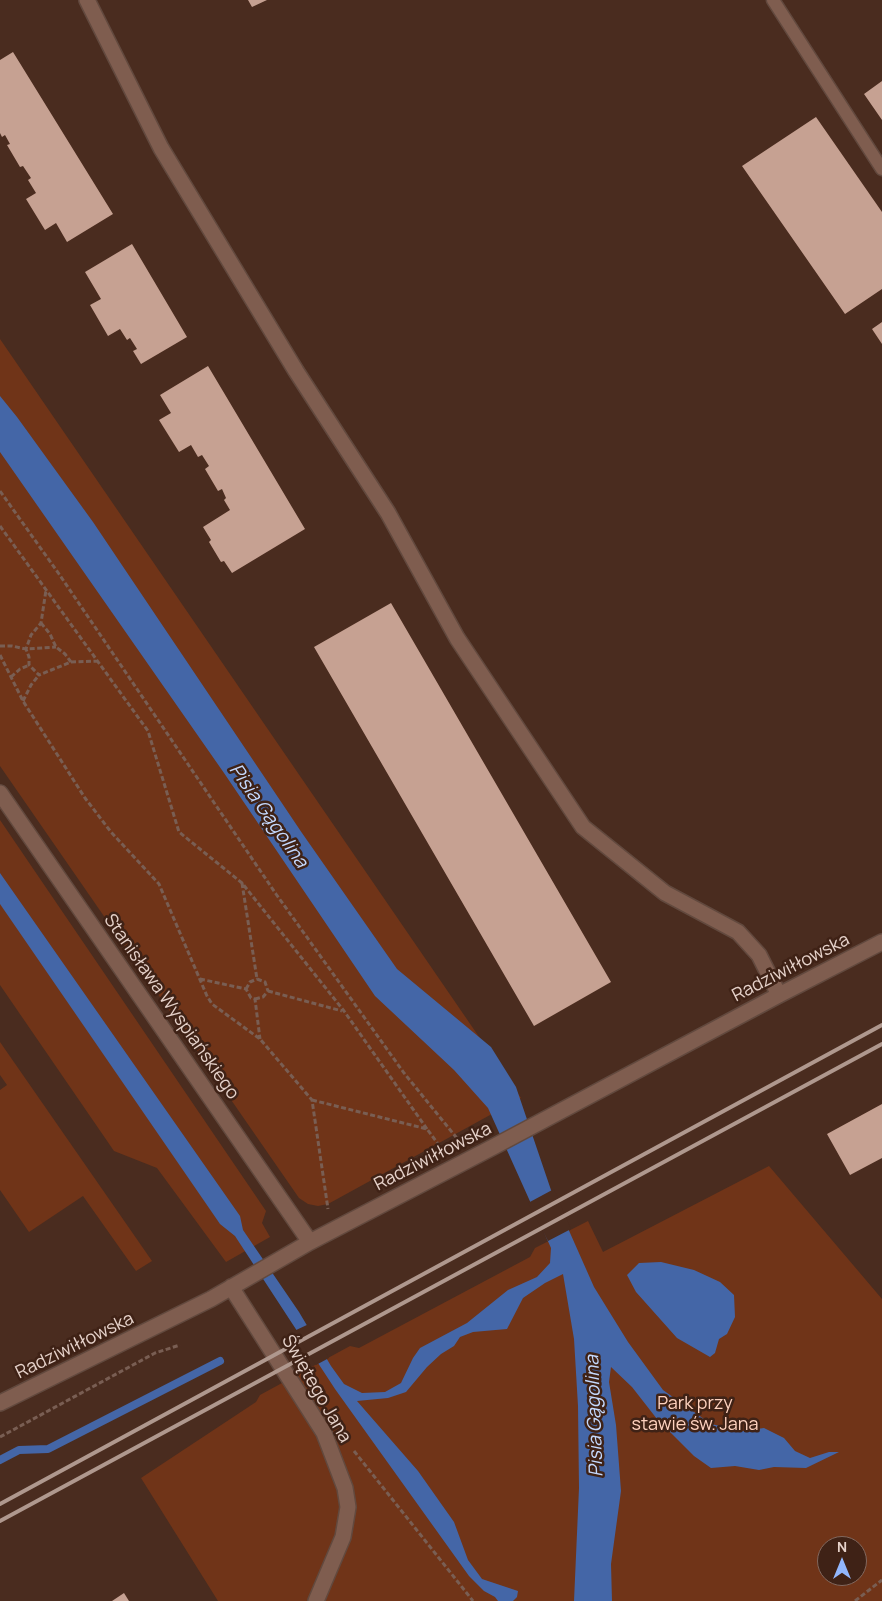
<!DOCTYPE html>
<meta charset="utf-8">
<style>
body{margin:0}
#map{position:relative;width:882px;height:1601px;overflow:hidden;background:#4a2c1f;font-family:Manrope,sans-serif}
canvas{display:block}
.north{position:absolute;left:817px;top:1536px;width:50px;height:50px;box-sizing:border-box;background:#3f2216;border:1px solid #82685e;border-radius:50%;rotate:0deg;font-size:14px;font-weight:700;line-height:20px;text-align:center;color:#e6d2ca}
.north::after{content:'';display:block;margin:auto;width:18px;height:22px;background:#92b7fd;clip-path:polygon(50% 0,100% 100%,50% 72%,0 100%)}
</style>
<div id="map">
<canvas width="882" height="1601"></canvas>
<div class="north">N</div>
</div>
<script>
const ctx = document.querySelector('canvas').getContext('2d');
ctx.lineJoin = 'round';
function fill(path, color) { ctx.fillStyle = color; ctx.fill(path, 'evenodd'); }
const toPath = rows => new Path2D(rows.map(r => 'M' + r).join(''));
function stroke(path, color, width, dash) { ctx.strokeStyle = color; ctx.lineWidth = width; ctx.lineCap = dash ? 'butt' : 'round'; ctx.setLineDash(dash || []); ctx.stroke(path); }
function label(font, color, halo, rows, align = 'center') {
  ctx.font = font + ' Manrope,sans-serif'; ctx.lineWidth = 5; ctx.setLineDash([]); ctx.textBaseline = 'middle'; ctx.strokeStyle = halo; ctx.fillStyle = color; for (const [text, x, y, turn = 0] of rows) {
    ctx.save(); ctx.translate(x, y); ctx.rotate((+turn || 0) * Math.PI / 180); ctx.textAlign = isNaN(turn) ? turn : align; if (halo) ctx.strokeText(text, 0, 0); ctx.fillText(text, 0, 0); ctx.restore();
  }
}
fill(toPath([
 [0,339,521,1098,328,1204,318,1206,308,1204,299,1198,0,766],
 [0,820,266,1211,262,1223,270,1237,226,1262,157,1168,114,1151,0,985],
 [0,1042,152,1261,136,1271,83,1196,29,1232,0,1190,0,1090,7,1085,0,1075],
 [769,1166,882,1299,882,1601,218,1601,141,1478,256,1402,260,1395,350,1346,359,1348,530,1257,535,1248,588,1221,603,1252],
 [827,1546,857,1546,857,1576,827,1576]
]), '#703418');
fill(toPath([
 [0,396,17,417,93,522,302,833,397,969,491,1047,516,1087,551,1190,594,1287,628,1342,663,1390,711,1424,743,1431,764,1428,784,1438,795,1451,810,1458,829,1452,839,1452,806,1468,774,1467,759,1470,735,1466,711,1468,694,1456,657,1419,632,1387,611,1367,609,1382,616,1425,621,1491,611,1564,612,1601,574,1601,579,1488,578,1406,574,1339,563,1274,545,1283,523,1298,507,1329,473,1332,460,1337,454,1346,441,1354,427,1367,406,1392,388,1398,357,1401,418,1471,454,1522,468,1560,482,1579,518,1591,517,1597,513,1601,498,1601,495,1597,484,1591,469,1576,335,1389,235,1236,220,1224,0,904,0,873,240,1216,243,1230,299,1312,331,1366,344,1384,362,1393,385,1392,401,1383,413,1358,420,1348,467,1323,508,1290,537,1277,550,1263,551,1248,488,1108,454,1070,375,996,224,773,0,452],
 [661,1262,694,1270,720,1282,734,1295,735,1317,727,1334,719,1339,715,1353,710,1357,677,1338,636,1292,627,1275,639,1263]
]), '#4466a7');
fill(toPath([
 [554,1189,571,1229,548,1241,528,1203],
 [309,1324,329,1358,316,1365,294,1331]
]), '#4a2c1f');
stroke(toPath([
 [0,1460,19,1450,48,1449,220,1361]
]), '#4466a7', 8);
fill(toPath([
 [248,0,267,0,252,7],
 [13,52,113,214,67,242,56,223,45,230,26,199,36,193,28,180,31,178,23,166,20,167,7,145,10,144,5,135,2,137,0,133,0,60],
 [882,81,882,120,864,94],
 [816,117,882,212,882,289,845,314,742,166],
 [132,244,187,337,141,364,133,351,137,349,130,338,127,340,120,329,108,336,90,305,101,299,85,272],
 [882,322,882,344,872,329],
 [208,366,305,529,232,573,224,561,221,562,209,542,211,540,203,527,230,510,224,500,226,498,222,489,218,491,205,469,209,466,202,455,198,457,191,445,179,452,159,420,171,413,160,395],
 [391,603,611,982,534,1026,314,647],
 [882,1104,882,1158,850,1175,827,1134],
 [124,1593,129,1601,112,1601]
]), '#c6a192');
const lane = toPath([
 [773,0,882,169]
]);
const street = toPath([
 [87,0,161,148,296,371,388,513,457,638,583,827,665,893,738,932,759,955,779,995],
 [0,793,310,1242],
 [231,1287,324,1433,345,1488,348,1507,343,1537,316,1601],
 [0,1403,211,1299,310,1242,495,1146,779,995,882,942]
]);
stroke(lane, '#62493e', 15);
stroke(street, '#62493e', 18);
stroke(toPath([
 [0,491,59,574,276,894,404,1073,460,1142],
 [0,526,148,731,179,832,242,883,344,1011,427,1129],
 [41,623,50,634,56,647,65,654,71,662,39,675,29,665,29,657,26,649,31,635,41,623,46,590],
 [0,646,12,646,26,649,56,647],
 [0,655,23,701,85,798,111,832,159,884,207,996,212,1004,260,1039,312,1100,328,1209],
 [71,662,98,661],
 [11,677,20,669,29,665],
 [23,701,31,685,39,675],
 [242,883,257,979],
 [200,979,246,989,251,998,255,999,260,1039],
 [257,979,265,982,268,991],
 [246,989,250,982,257,979],
 [268,991,342,1011],
 [255,999,263,997,268,991],
 [312,1100,427,1129,444,1152],
 [0,1437,155,1353,180,1345],
 [354,1451,473,1601],
 [855,1601,882,1580]
]), '#795e53', 3, [5, 2.5]);
stroke(lane, '#7f5d4f', 12);
stroke(street, '#7f5d4f', 15);
stroke(toPath([
 [0,1504,882,1025],
 [0,1521,882,1044]
]), '#af988e', 4);
label('18px', '#e6d2ca', '#3f2216', [
 ["Radziwiłłowska",791,968,-27],
 ["Stanisława Wyspiańskiego",171,1007,55],
 ["Radziwiłłowska",433,1157,-27],
 ["Radziwiłłowska",75,1346,-26],
 ["Świętego Jana",316,1389,60]
]);
label('18px', '#fed2bf', '#3f2216', [
 ["Park przy",695,1404],
 ["stawie św. Jana",695,1425]
]);
label('italic 19px', '#c4d9fe', '#3f2216', [
 ["Pisia Gągolina",268,816,55],
 ["Pisia Gągolina",595,1416,-92]
]);
</script>
